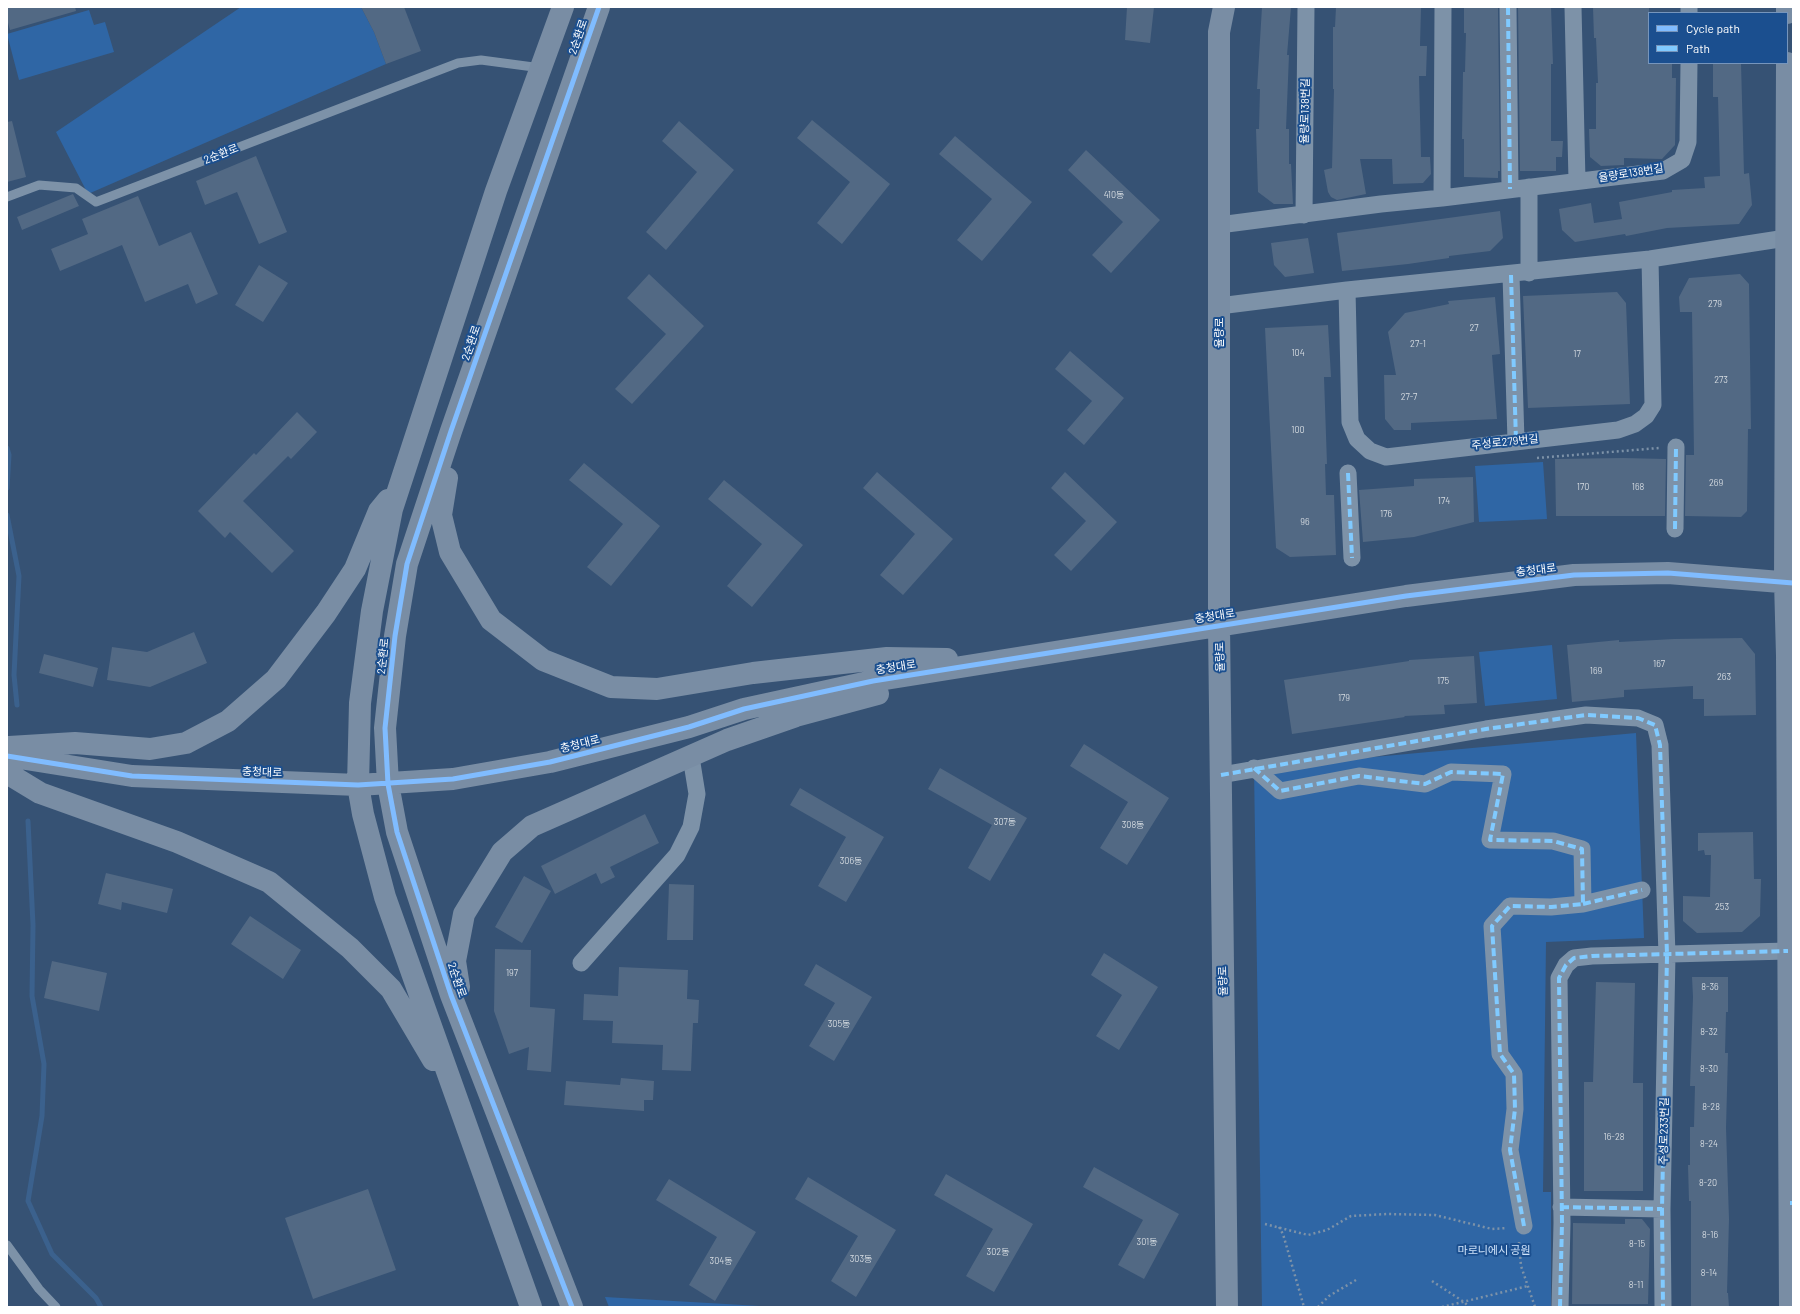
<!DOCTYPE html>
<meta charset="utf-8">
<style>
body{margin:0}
#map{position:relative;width:1800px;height:1314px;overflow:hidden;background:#365274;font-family:Barlow,sans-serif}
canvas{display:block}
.frame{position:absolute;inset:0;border:8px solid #fff;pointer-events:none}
.legend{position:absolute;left:1648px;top:12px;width:140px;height:52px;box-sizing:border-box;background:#1b4f8f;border:1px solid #7695bc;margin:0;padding:5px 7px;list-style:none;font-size:12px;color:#fff}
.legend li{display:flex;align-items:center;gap:8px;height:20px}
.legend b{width:20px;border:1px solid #7695bc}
</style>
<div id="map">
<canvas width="1800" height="1314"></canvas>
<div class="frame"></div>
<ul class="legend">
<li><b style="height:5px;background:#80bcff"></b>Cycle path</li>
<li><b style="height:5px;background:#80caff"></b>Path</li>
</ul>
</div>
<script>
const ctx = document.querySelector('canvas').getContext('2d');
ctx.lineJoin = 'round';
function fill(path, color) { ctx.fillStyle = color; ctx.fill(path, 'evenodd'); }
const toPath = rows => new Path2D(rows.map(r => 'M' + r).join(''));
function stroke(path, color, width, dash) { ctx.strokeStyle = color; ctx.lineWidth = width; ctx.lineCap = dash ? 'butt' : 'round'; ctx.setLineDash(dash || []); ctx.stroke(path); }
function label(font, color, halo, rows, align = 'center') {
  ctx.font = font + ' Barlow,"Noto Sans KR",sans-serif'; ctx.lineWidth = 4; ctx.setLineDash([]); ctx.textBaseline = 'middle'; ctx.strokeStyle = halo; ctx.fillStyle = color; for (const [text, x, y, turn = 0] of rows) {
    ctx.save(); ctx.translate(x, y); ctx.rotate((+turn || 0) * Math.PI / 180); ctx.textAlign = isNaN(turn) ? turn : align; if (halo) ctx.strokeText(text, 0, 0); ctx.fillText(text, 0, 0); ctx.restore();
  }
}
fill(toPath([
 [241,7,361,7,374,32,386,64,88,194,56,132],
 [89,10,94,25,105,22,114,52,19,80,7,34],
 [1543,462,1547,519,1479,522,1475,466],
 [1552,645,1557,699,1485,706,1479,652],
 [1636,733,1644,938,1546,942,1543,1192,1551,1192,1551,1307,1262,1307,1254,768],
 [605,1297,777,1307,609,1307]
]), '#2f66a5');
stroke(toPath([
 [7,448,9,455,7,488],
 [7,515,19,576,14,675,17,705],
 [28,821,33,925,32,996,44,1064,42,1116,28,1201,52,1254,96,1298,101,1307]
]), '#3b618d', 5);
fill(toPath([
 [7,7,75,7,76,11,10,30,7,19],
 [361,7,404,7,421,51,386,64,374,32],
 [1127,7,1154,7,1150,43,1125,40],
 [1262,7,1291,7,1287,55,1289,55,1286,129,1289,129,1289,164,1291,164,1293,204,1274,204,1258,192,1256,129,1259,129,1260,89,1257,89],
 [1336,7,1421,7,1420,46,1427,46,1426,76,1419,76,1421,157,1430,157,1431,174,1423,183,1393,184,1392,159,1360,159,1366,194,1337,200,1331,197,1328,192,1324,170,1332,168,1334,89,1333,89,1333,27,1335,27],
 [1464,7,1498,7,1500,171,1498,171,1498,178,1464,177,1464,139,1462,139,1463,72,1465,72,1466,33,1464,33],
 [1518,7,1551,7,1553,64,1551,64,1551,141,1563,141,1562,157,1556,157,1556,171,1520,171],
 [1593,7,1649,7,1649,63,1672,63,1672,78,1676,78,1675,145,1662,159,1624,158,1624,165,1601,166,1590,157,1589,129,1596,129,1596,83,1598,83,1596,38,1594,38],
 [1713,63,1741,63,1744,174,1749,173,1752,205,1739,224,1667,228,1626,236,1625,234,1575,242,1562,230,1559,209,1591,203,1594,223,1622,219,1619,202,1672,192,1672,190,1705,188,1704,177,1720,176,1718,97,1713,97],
 [812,120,890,184,842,244,817,223,850,182,797,138],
 [12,121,26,177,7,182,7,122],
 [679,121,734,170,666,250,646,232,697,172,662,141],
 [955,136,1032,202,982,261,957,240,992,199,939,154],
 [1086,150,1160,220,1111,273,1092,255,1123,222,1068,170],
 [256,156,287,232,259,244,237,192,205,205,196,181],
 [73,194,79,206,22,230,17,217],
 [138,196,159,246,191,232,218,294,196,304,188,284,145,302,122,245,60,271,51,249,88,234,82,219],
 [1500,211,1503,238,1490,251,1449,256,1449,258,1408,264,1342,271,1337,233],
 [1308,238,1314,273,1285,277,1274,265,1271,243],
 [259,265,288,283,263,322,235,305],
 [649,274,704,326,632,404,615,389,666,334,627,298],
 [1740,274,1749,284,1751,429,1748,429,1747,511,1741,517,1685,516,1686,455,1694,455,1692,312,1680,312,1679,297,1689,278],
 [1617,292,1626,303,1630,404,1528,408,1523,296],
 [1495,297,1500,354,1492,355,1497,419,1411,423,1411,430,1394,430,1385,419,1384,375,1396,375,1388,332,1405,313,1449,304,1448,301],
 [1328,325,1331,377,1324,377,1327,464,1325,464,1326,495,1334,495,1336,555,1290,557,1276,548,1265,328],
 [1070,351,1124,398,1084,445,1067,430,1092,401,1055,369],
 [297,412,317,432,291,459,288,456,243,501,294,551,272,573,230,532,225,538,198,511,254,453,256,455],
 [1623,458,1666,459,1665,516,1556,516,1555,459],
 [584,463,660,526,611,586,587,567,623,524,569,480],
 [877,472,953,539,903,595,880,575,915,534,863,488],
 [1065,472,1117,522,1071,571,1054,555,1086,521,1051,488],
 [1473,477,1474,522,1414,537,1363,542,1359,490,1414,486,1414,479],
 [724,480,803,545,752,607,727,586,762,544,708,499],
 [194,632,207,663,150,687,107,680,112,647,147,652],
 [1742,638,1755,654,1756,715,1704,716,1704,699,1693,699,1693,686,1624,690,1624,697,1572,702,1567,645,1619,640,1619,642,1674,639],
 [44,654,98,668,93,687,39,673],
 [1474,656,1477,703,1444,705,1445,714,1404,716,1405,717,1292,734,1284,680,1409,661,1409,660],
 [1084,744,1169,798,1127,865,1100,848,1128,802,1070,766],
 [940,768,1027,818,990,881,968,868,992,825,928,789],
 [800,788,884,837,846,902,818,886,846,837,790,805],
 [645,814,659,843,610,867,615,877,601,884,596,873,555,894,541,866],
 [1753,832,1754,879,1761,879,1760,916,1742,932,1697,933,1683,921,1683,896,1710,897,1711,855,1705,855,1704,850,1698,851,1698,833],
 [106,873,173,889,167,913,122,902,121,910,98,904],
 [524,876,551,891,522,943,495,927],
 [669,884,694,885,693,940,667,940],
 [250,916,301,950,283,979,231,944],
 [495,949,531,950,530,1007,555,1009,551,1072,527,1070,529,1047,509,1054,494,1011],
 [1104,953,1158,987,1119,1050,1096,1036,1122,995,1091,975],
 [52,961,107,973,99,1011,44,998],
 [816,964,872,997,834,1061,809,1046,835,1003,804,985],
 [619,967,688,970,687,999,699,1000,698,1023,693,1023,691,1071,662,1070,663,1045,612,1043,613,1021,583,1020,584,994,618,996],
 [1692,977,1728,977,1728,1012,1726,1012,1725,1053,1728,1053,1726,1128,1729,1219,1727,1293,1728,1293,1729,1307,1691,1307,1691,1201,1689,1201,1688,1165,1690,1165,1690,1127,1694,1127,1695,1086,1690,1086,1693,997],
 [1596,982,1635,983,1633,1083,1643,1083,1643,1191,1584,1191,1584,1082,1593,1082],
 [621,1078,654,1081,653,1100,644,1100,644,1111,564,1105,566,1081,620,1085],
 [1094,1167,1179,1214,1144,1279,1118,1265,1143,1220,1083,1187],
 [946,1174,1033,1224,994,1292,966,1276,993,1229,934,1195],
 [808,1177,896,1230,856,1297,831,1281,858,1236,795,1199],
 [669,1179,756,1232,715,1301,689,1285,717,1237,656,1200],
 [368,1189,396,1270,313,1299,285,1218],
 [1625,1219,1642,1219,1650,1229,1648,1304,1572,1304,1573,1223,1625,1224]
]), '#526984');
stroke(toPath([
 [1537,458,1659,448],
 [1265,1224,1308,1235,1327,1230,1351,1216,1387,1214,1435,1215,1492,1229,1507,1228],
 [1279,1227,1283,1234,1304,1307],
 [1519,1242,1521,1266,1535,1307],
 [1432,1281,1464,1302,1469,1307],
 [1318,1307,1329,1296,1356,1280],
 [1442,1307,1528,1286]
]), '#7d92a8', 2.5, [2, 3]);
stroke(toPath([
 [7,197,39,185,76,188,96,202,458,63,481,60,541,68],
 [7,1245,39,1289,56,1307]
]), '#7d92a8', 9);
stroke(toPath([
 [1508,7,1510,189],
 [1573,7,1577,181],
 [1689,13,1689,7],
 [1442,198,1443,7],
 [1304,215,1306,7],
 [1219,225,1381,204,1442,198,1663,171,1682,160,1688,142,1689,63],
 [1529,273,1529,187],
 [1511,275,1516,441],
 [1347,290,1350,422,1357,439,1370,451,1386,457,1618,430,1635,424,1646,416,1653,405,1650,259],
 [1219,306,1347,290,1650,259,1786,238],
 [1348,473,1352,558],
 [1675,529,1676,447],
 [1254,768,1280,791,1359,776,1425,784,1451,772,1503,774,1490,840,1553,841,1582,849,1583,904,1551,907,1510,906,1492,926,1500,1054,1514,1074,1515,1109,1510,1150,1524,1226],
 [1221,775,1486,729,1586,715,1638,718,1655,725,1660,745,1667,955,1662,1209,1663,1307],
 [1583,904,1642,890],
 [581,963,677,855,691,827,697,794,691,757],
 [1561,1207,1662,1209],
 [1560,1307,1562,1223,1559,978,1566,965,1574,958,1592,956,1788,951]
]), '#7d92a8', 17);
stroke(toPath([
 [1224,7,1219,32,1219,625,1227,1307],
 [1787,13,1787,7],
 [1787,63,1785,581,1787,656,1790,1307],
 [447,478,441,515,450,552,491,620,543,660,611,687,657,689,753,673,887,658,947,659],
 [9,747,75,743,150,749,186,743,228,721,276,679,326,613,355,569,379,511,388,500],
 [7,756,132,776,358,785,453,779,550,762,689,727,744,709,873,681,1406,596,1574,575,1668,573,1793,583],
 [7,773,40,793,177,842,269,882,350,948,391,989,433,1060],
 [459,987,455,961,464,914,502,852,532,826,727,740,796,716,878,694],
 [531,1307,385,897,363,814,358,785,360,703,372,611,392,509,496,191,563,7],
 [572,1307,451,995,397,832,388,784,385,728,395,636,407,564,451,431,599,7]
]), '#798da4', 22);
stroke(toPath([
 [1508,7,1510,189],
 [1511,275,1516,441],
 [1348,473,1352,558],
 [1675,529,1676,447],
 [1254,768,1280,791,1359,776,1425,784,1451,772,1503,774,1490,840,1553,841,1582,849,1583,904,1551,907,1510,906,1492,926,1500,1054,1514,1074,1515,1109,1510,1150,1524,1226],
 [1221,775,1486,729,1586,715,1638,718,1655,725,1660,745,1667,955,1662,1209,1663,1307],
 [1583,904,1642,890],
 [1790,1203,1793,1203],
 [1561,1207,1662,1209],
 [1560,1307,1562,1223,1559,978,1566,965,1574,958,1592,956,1788,951]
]), '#80caff', 4, [8, 4]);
stroke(toPath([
 [7,756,132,776,358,785,453,779,550,762,689,727,744,709,873,681,1406,596,1574,575,1668,573,1793,583],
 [572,1307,451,995,397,832,388,784,385,728,395,636,407,564,451,431,599,7]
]), '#80bcff', 5);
label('9px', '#d4dae0', null, [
 ["410동",1114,195],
 ["279",1715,304],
 ["27",1474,328],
 ["27-1",1418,344],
 ["104",1298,353],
 ["17",1577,354],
 ["273",1721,380],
 ["27-7",1409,397],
 ["100",1298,430],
 ["269",1716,483],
 ["170",1583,487],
 ["168",1638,487],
 ["174",1444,501],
 ["176",1386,514],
 ["96",1305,522],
 ["167",1659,664],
 ["169",1596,671],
 ["263",1724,677],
 ["175",1443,681],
 ["179",1344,698],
 ["307동",1005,822],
 ["308동",1133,825],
 ["306동",851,861],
 ["253",1722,907],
 ["197",512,973],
 ["8-36",1710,987],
 ["305동",839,1024],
 ["8-32",1709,1032],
 ["8-30",1709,1069],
 ["8-28",1711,1107],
 ["16-28",1614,1137],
 ["8-24",1709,1144],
 ["8-20",1708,1183],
 ["8-16",1710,1235],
 ["301동",1147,1242],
 ["8-15",1637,1244],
 ["302동",998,1252],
 ["303동",861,1259],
 ["304동",721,1261],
 ["8-14",1709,1273],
 ["8-11",1636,1285]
]);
label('11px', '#fff', '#1b4f8f', [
 ["2순환로",578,37,-71],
 ["율량로138번길",1305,111,-89],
 ["2순환로",221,154,-21],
 ["율량로138번길",1631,173,-9],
 ["율량로",1219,333,-90],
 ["2순환로",471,343,-71],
 ["주성로279번길",1505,442,-6],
 ["충청대로",1536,570,-7],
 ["충청대로",1215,616,-9],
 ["2순환로",383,656,-84],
 ["율량로",1220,657,-91],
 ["충청대로",896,667,-9],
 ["충청대로",580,744,-14],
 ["충청대로",262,772,2],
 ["2순환로",457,980,71],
 ["율량로",1223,981,-91],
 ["주성로233번길",1664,1131,-89]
]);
label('11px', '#cfe3fa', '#1b4f8f', [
 ["마로니에시 공원",1494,1250]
]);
</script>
